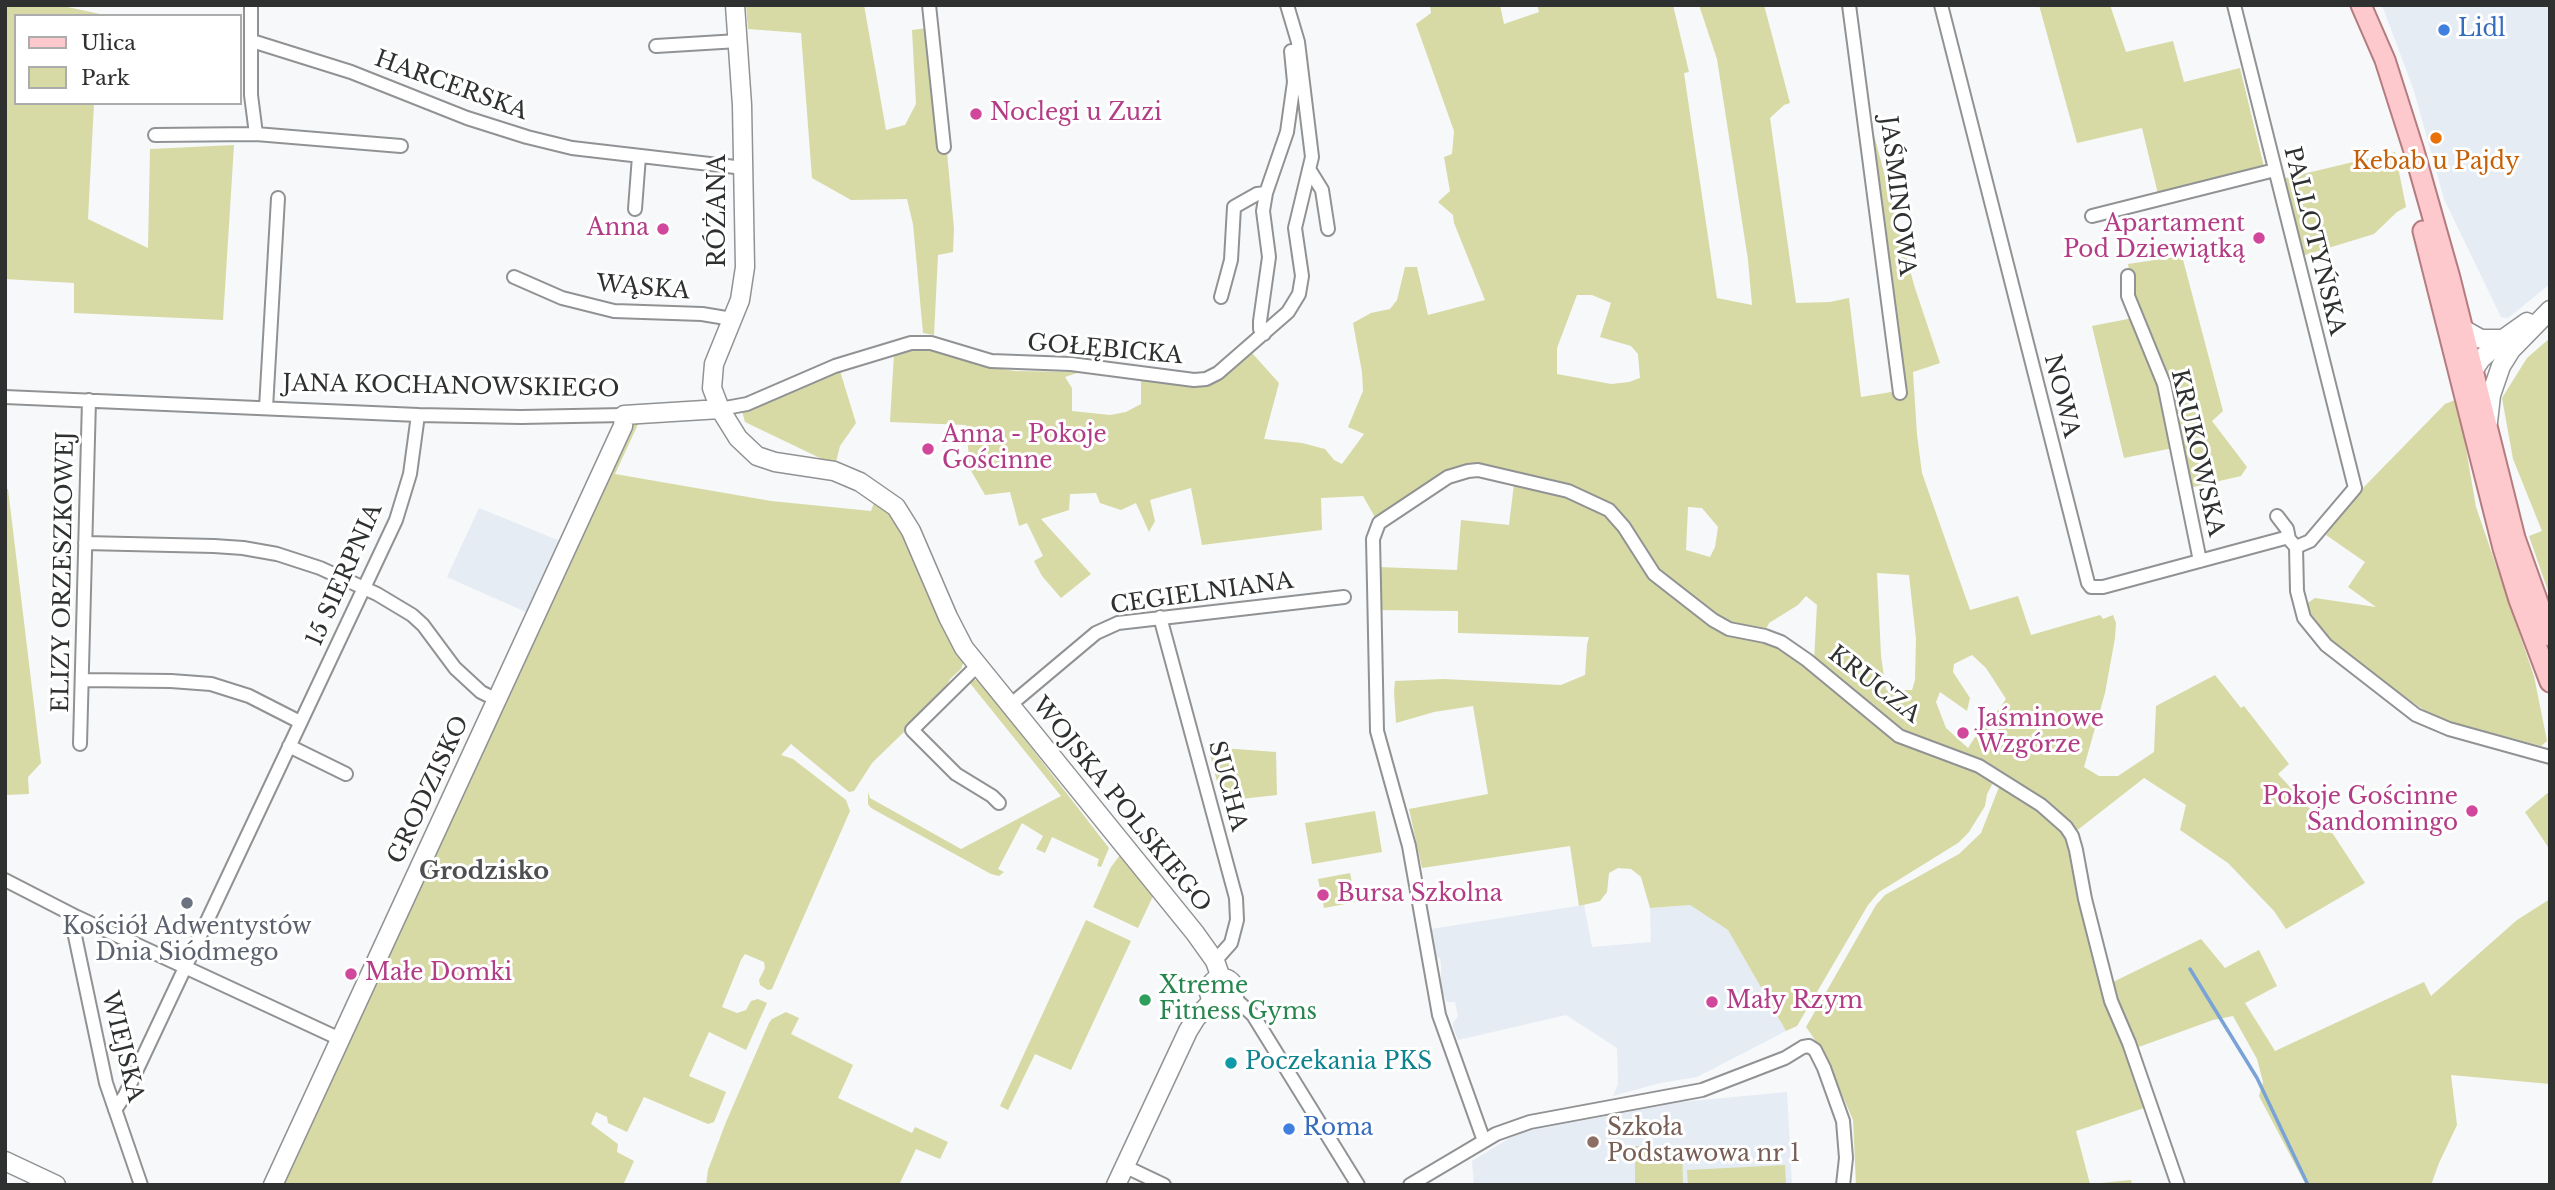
<!DOCTYPE html>
<meta charset="utf-8">
<style>
body{margin:0}
#map{position:relative;width:2555px;height:1190px;overflow:hidden;background:#f6f8fa;font-family:"Libre Baskerville",serif}
canvas{display:block}
.frame{position:absolute;inset:0;border:7px solid #2f3030;pointer-events:none}
.legend{position:absolute;left:14px;top:14px;width:228px;height:91px;box-sizing:border-box;background:#fff;border:2px solid #acacac;margin:0;padding:9px 12px;list-style:none;font-size:21px;color:#2f3030}
.legend li{display:flex;align-items:center;gap:14px;height:35px}
.legend b{width:35px;border:2px solid #acacac}
</style>
<div id="map">
<canvas width="2555" height="1190"></canvas>
<div class="frame"></div>
<ul class="legend">
<li><b style="height:9px;background:#fdc9cc"></b>Ulica</li>
<li><b style="height:19px;background:#d7daa4"></b>Park</li>
</ul>
</div>
<script>
const ctx = document.querySelector('canvas').getContext('2d');
ctx.lineJoin = 'round';
function fill(path, color) { ctx.fillStyle = color; ctx.fill(path, 'evenodd'); }
const toPath = rows => new Path2D(rows.map(r => 'M' + r).join(''));
function stroke(path, color, width, dash) { ctx.strokeStyle = color; ctx.lineWidth = width; ctx.lineCap = dash ? 'butt' : 'round'; ctx.setLineDash(dash || []); ctx.stroke(path); }
function label(font, color, halo, rows, align = 'center') {
  ctx.font = font + ' "Libre Baskerville",serif'; ctx.lineWidth = 6; ctx.setLineDash([]); ctx.textBaseline = 'middle'; ctx.strokeStyle = halo; ctx.fillStyle = color; for (const [text, x, y, turn = 0] of rows) {
    ctx.save(); ctx.translate(x, y); ctx.rotate((+turn || 0) * Math.PI / 180); ctx.textAlign = isNaN(turn) ? turn : align; if (halo) ctx.strokeText(text, 0, 0); ctx.fillText(text, 0, 0); ctx.restore();
  }
}
fill(toPath([
 [2382,5,2550,5,2550,284,2508,318,2501,317,2444,199,2414,91],
 [479,508,560,541,526,612,447,577],
 [1584,905,1592,947,1651,942,1650,908,1690,905,1728,930,1786,1031,1697,1077,1660,1083,1613,1096,1618,1084,1617,1048,1566,1015,1458,1040,1453,1027,1453,1023,1458,1016,1455,1002,1447,1002,1441,990,1441,964,1440,958,1436,957,1431,929],
 [1787,1092,1792,1185,1474,1185,1472,1161,1510,1138,1527,1131,1681,1102]
]), '#e5ecf4');
fill(toPath([
 [5,5,58,5,100,14,16,16,16,103,94,103,88,219,148,248,150,149,234,145,223,320,74,313,74,283,5,279],
 [746,5,864,5,886,130,905,125,916,104,912,30,928,28,939,151,947,152,954,229,953,252,938,255,934,335,923,333,913,224,907,199,851,200,812,178,801,33,748,29],
 [1430,5,1500,5,1504,24,1539,12,1537,5,1673,5,1689,72,1684,73,1717,298,1752,305,1748,260,1717,59,1699,5,1764,5,1790,103,1784,105,1770,118,1796,303,1830,302,1849,298,1861,397,1897,391,1864,137,1874,135,1914,285,1940,363,1913,372,1917,435,1922,473,1970,610,2018,596,2031,635,2100,615,2103,619,2113,615,2116,623,2115,638,2105,693,2084,767,2099,776,2118,776,2154,752,2156,706,2215,675,2241,708,2244,706,2289,764,2278,774,2333,834,2365,883,2286,929,2274,911,2228,863,2180,830,2186,805,2144,778,2075,832,2046,807,1904,734,1814,661,1817,605,1806,596,1798,605,1769,623,1764,633,1729,627,1658,573,1608,504,1461,467,1448,469,1376,519,1363,496,1321,498,1322,530,1202,545,1191,488,1150,500,1155,521,1149,532,1136,503,1121,510,1100,503,1096,493,1070,494,1069,510,1041,519,1091,574,1061,598,1042,576,1034,561,1043,556,1027,523,1019,526,1010,492,985,495,970,469,966,425,890,422,894,353,914,348,927,348,988,367,1015,371,1080,372,1065,377,1072,388,1072,411,1110,415,1126,412,1141,404,1141,376,1218,379,1252,353,1279,383,1264,439,1302,443,1325,449,1334,460,1342,464,1364,434,1348,427,1363,391,1362,372,1353,323,1371,313,1390,309,1397,300,1405,267,1417,267,1428,315,1485,300,1454,223,1453,215,1438,202,1450,191,1444,157,1452,154,1454,131,1416,24,1431,13],
 [1577,295,1592,295,1611,303,1600,337,1631,346,1638,354,1640,378,1629,382,1611,384,1557,374,1557,348],
 [1688,507,1702,508,1718,527,1715,547,1710,557,1686,550],
 [1877,573,1909,575,1916,639,1915,680,1912,690,1886,690,1881,656],
 [1972,655,1986,668,2006,699,1996,713,2001,727,1994,733,1979,723,1977,734,1968,748,1946,728,1936,702,1940,692,1967,711,1970,698,1953,672,1954,664],
 [2039,5,2110,5,2126,52,2173,41,2184,82,2240,68,2264,167,2158,194,2142,128,2077,143],
 [2395,152,2406,207,2397,212,2374,234,2302,256,2282,179],
 [2182,256,2223,411,2212,421,2247,467,2241,476,2189,488,2133,297,2128,264],
 [2133,318,2157,382,2173,448,2124,458,2092,326],
 [2550,338,2550,597,2529,536,2542,531,2513,459,2502,398,2527,358],
 [840,371,856,423,840,446,836,462,822,459,745,422,742,411],
 [2455,400,2464,437,2476,507,2534,676,2547,741,2541,746,2436,718,2359,666,2328,638,2312,618,2306,604,2315,598,2376,607,2348,587,2365,562,2326,535,2360,491,2445,404],
 [630,422,639,422,615,474,771,501,871,511,875,500,891,513,905,537,943,627,964,661,961,669,950,679,943,694,872,763,854,791,849,792,791,744,781,755,793,759,846,800,850,811,772,989,768,990,760,985,759,980,765,968,764,962,745,954,741,960,722,1007,737,1013,746,1010,751,1001,758,999,767,1003,746,1050,709,1032,689,1076,726,1092,714,1122,708,1124,644,1097,627,1132,608,1123,607,1117,596,1112,591,1124,618,1144,617,1152,634,1161,623,1185,280,1185],
 [1514,484,1565,495,1605,516,1700,614,1773,641,1860,710,1994,781,1987,794,1985,806,1969,832,1958,843,1879,892,1868,905,1797,1026,1786,1031,1728,930,1690,905,1650,908,1641,877,1631,869,1618,868,1609,873,1607,892,1600,901,1579,906,1570,846,1422,868,1409,809,1488,794,1473,706,1434,712,1396,723,1394,691,1395,681,1444,679,1561,685,1585,675,1587,645,1589,637,1458,633,1458,611,1378,610,1378,567,1457,570,1461,520,1509,525],
 [5,489,8,489,41,763,28,777,29,794,5,795],
 [978,679,1109,848,1101,867,1097,866,1099,859,1052,837,1045,853,1036,849,1043,836,1022,823,998,869,1004,872,999,876,991,874,871,808,868,804,868,792,870,798,961,849,1061,796,969,682],
 [1208,747,1276,752,1277,795,1222,801],
 [2001,782,2049,817,2071,840,2075,867,2150,1106,2076,1131,2090,1184,2131,1180,2132,1185,1856,1185,1853,1120,1824,1053,1806,1027,1876,905,1885,895,1959,854,1981,833],
 [2550,791,2550,850,2525,812],
 [1375,811,1382,852,1312,864,1305,823],
 [1120,855,1154,894,1138,928,1093,907,1111,867],
 [1350,873,1356,902,1324,908,1318,879],
 [2550,899,2550,1084,2451,1075,2457,1125,2439,1163,2431,1185,2306,1185,2259,1096,2263,1082,2257,1059,2233,1016,2213,1020,2136,1048,2111,983,2201,939,2225,968,2259,950,2277,986,2245,1003,2275,1051,2424,982,2431,996,2517,920],
 [1086,920,1131,941,1071,1070,1035,1054,1008,1110,1000,1106],
 [786,1012,799,1018,791,1034,853,1065,838,1098,912,1133,915,1127,948,1142,940,1159,916,1149,899,1185,706,1185,708,1170,726,1122,769,1023,772,1019],
 [1635,1146,1682,1146,1683,1185,1635,1185],
 [1785,1165,1786,1185,1688,1185,1687,1170]
]), '#d7daa4');
stroke(toPath([
 [2190,969,2257,1078,2308,1185]
]), '#79a3d7', 3.5);
const street = toPath([
 [251,5,251,95,256,134],
 [929,5,944,147],
 [1849,5,1900,393],
 [1941,5,2088,583,2091,587,2103,587,2285,538,2289,539,2296,547],
 [2234,5,2355,488,2310,541,2296,547,2297,591,2304,618,2326,645,2416,715,2449,729,2550,757],
 [252,41,351,72,467,118,527,137,572,148,744,168],
 [656,46,738,41],
 [155,135,256,134,401,146],
 [1309,169,1322,190,1328,229],
 [635,209,639,156],
 [2092,216,2275,170],
 [2128,276,2128,296,2164,384,2200,561],
 [514,277,562,298,614,311,702,314,732,319],
 [1221,297,1231,260,1234,207,1257,194,1266,193],
 [1264,334,1260,329,1260,321,1269,257,1263,211,1266,193,1287,132,1294,82,1291,51],
 [5,397,418,415,521,417,624,415],
 [266,408,278,198],
 [720,409,747,404,835,366,911,343,931,343,991,361,1071,364,1194,380,1206,379,1218,373,1288,312,1299,294,1302,276,1295,228,1312,157,1298,42,1287,5],
 [2277,516,2287,529,2289,539],
 [85,543,214,546,243,548,277,554,320,568,377,594,412,615,423,625,455,668,481,692,497,700],
 [1160,617,1236,898,1237,920,1231,943,1215,961],
 [978,665,912,730,956,774,992,796,999,803],
 [83,680,171,681,211,684,249,696,300,722],
 [1009,706,1096,633,1118,623,1344,597],
 [80,744,89,400],
 [289,746,346,774],
 [5,880,77,917,340,1039],
 [77,917,75,936,106,1083,141,1185],
 [1233,997,1253,1015,1358,1185],
 [115,1110,125,1095,396,520,410,474,418,415],
 [1484,1141,1439,1015,1409,846,1377,731,1374,585,1373,539,1379,523,1448,477,1468,471,1478,470,1568,491,1609,510,1624,527,1654,574,1713,620,1729,629,1765,636,1781,642,1807,660,1899,736,1979,766,2041,805,2066,827,2072,836,2076,850,2085,899,2111,1001,2129,1043,2178,1185],
 [1124,1166,1164,1185],
 [1410,1185,1496,1134,1530,1122,1702,1090,1785,1058,1803,1047,1809,1046,1815,1050,1824,1068,1843,1121,1846,1158,1843,1185]
]);
const secondary = toPath([
 [735,5,742,105,745,267,740,300,714,364,712,388,720,409,738,438,757,456,775,462,834,471,860,482,896,507,911,531,948,617,964,648,1195,933,1215,961,1221,978],
 [2463,329,2481,339,2503,339],
 [2467,380,2481,359,2503,339,2527,322],
 [2488,422,2491,395,2501,366,2511,350,2550,310],
 '1209 991a13 13 0 1 1 26 0a13 13 0 1 1-26 0Z',
 [5,1161,56,1185],
 [273,1185,623,426,624,415,720,409],
 [1116,1185,1188,1031,1196,1018,1213,1000]
]);
const primary = toPath([
 [2361,5,2385,60,2414,151,2450,278,2515,538,2550,636],
 [2423,231,2503,548,2519,600,2550,682]
]);
stroke(street, '#919294', 16);
stroke(secondary, '#919294', 21);
stroke(primary, '#b47c7f', 23);
stroke(street, '#fff', 12);
stroke(secondary, '#fff', 18);
stroke(primary, '#fdc9cc', 19);
for (const [x, y, r, color] of [
 [2444,30,7,"#3f7fe0"],
 [976,114,7,"#d1479c"],
 [2436,138,7,"#e8710a"],
 [663,229,7,"#d1479c"],
 [2259,238,7,"#d1479c"],
 [928,449,7,"#d1479c"],
 [1963,733,7,"#d1479c"],
 [2472,811,7,"#d1479c"],
 [1323,895,7,"#d1479c"],
 [187,903,7,"#6b7280"],
 [351,974,7,"#d1479c"],
 [1145,1000,7,"#2e9e5b"],
 [1712,1002,7,"#d1479c"],
 [1231,1063,7,"#0f9aa8"],
 [1289,1129,7,"#3f7fe0"],
 [1593,1142,7,"#8d6e63"]
]) { const dot = new Path2D(); dot.arc(x, y, r, 0, 2 * Math.PI); ctx.fillStyle = color; ctx.fill(dot); stroke(dot, '#fff', 2.5); }
label('23px', '#366cbe', '#fff', [
 ["Lidl",2458,30],
 ["Roma",1303,1129]
], 'left');
label('23px', '#2f3030', '#fff', [
 ["HARCERSKA",451,86,20],
 ["JAŚMINOWA",1897,196,83],
 ["RÓŻANA",719,211,-90],
 ["PALLOTYŃSKA",2314,241,76],
 ["WĄSKA",643,288,5],
 ["GOŁĘBICKA",1105,350,5],
 ["JANA KOCHANOWSKIEGO",451,387,1],
 ["NOWA",2061,396,76],
 ["KRUKOWSKA",2197,453,77],
 ["ELIZY ORZESZKOWEJ",64,572,-89],
 ["15 SIERPNIA",345,575,-66],
 ["CEGIELNIANA",1202,594,-8],
 ["KRUCZA",1874,685,38],
 ["SUCHA",1227,786,75],
 ["GRODZISKO",429,790,-65],
 ["WOJSKA POLSKIEGO",1121,805,51],
 ["WIEJSKA",122,1047,76]
]);
label('23px', '#b23c85', '#fff', [
 ["Noclegi u Zuzi",990,114],
 ["Apartament",2245,225,"right"],
 ["Pod Dziewiątką",2245,251,"right"],
 ["Anna",649,229,"right"],
 ["Anna - Pokoje",942,436],
 ["Gościnne",942,462],
 ["Jaśminowe",1977,720],
 ["Wzgórze",1977,746],
 ["Pokoje Gościnne",2458,798,"right"],
 ["Sandomingo",2458,824,"right"],
 ["Bursa Szkolna",1337,895],
 ["Małe Domki",365,974],
 ["Mały Rzym",1726,1002]
], 'left');
label('23px', '#c56008', '#fff', [
 ["Kebab u Pajdy",2436,163]
]);
label('23px', '#5b616d', '#fff', [
 ["Kościół Adwentystów",187,928],
 ["Dnia Siódmego",187,954]
]);
label('23px', '#27864d', '#fff', [
 ["Xtreme",1159,987],
 ["Fitness Gyms",1159,1013]
], 'left');
label('23px', '#0d838f', '#fff', [
 ["Poczekania PKS",1245,1063]
], 'left');
label('23px', '#785e54', '#fff', [
 ["Szkoła",1607,1129],
 ["Podstawowa nr 1",1607,1155]
], 'left');
label('bold 24px', '#4e4f51', '#fff', [
 ["Grodzisko",484,872]
]);
</script>
